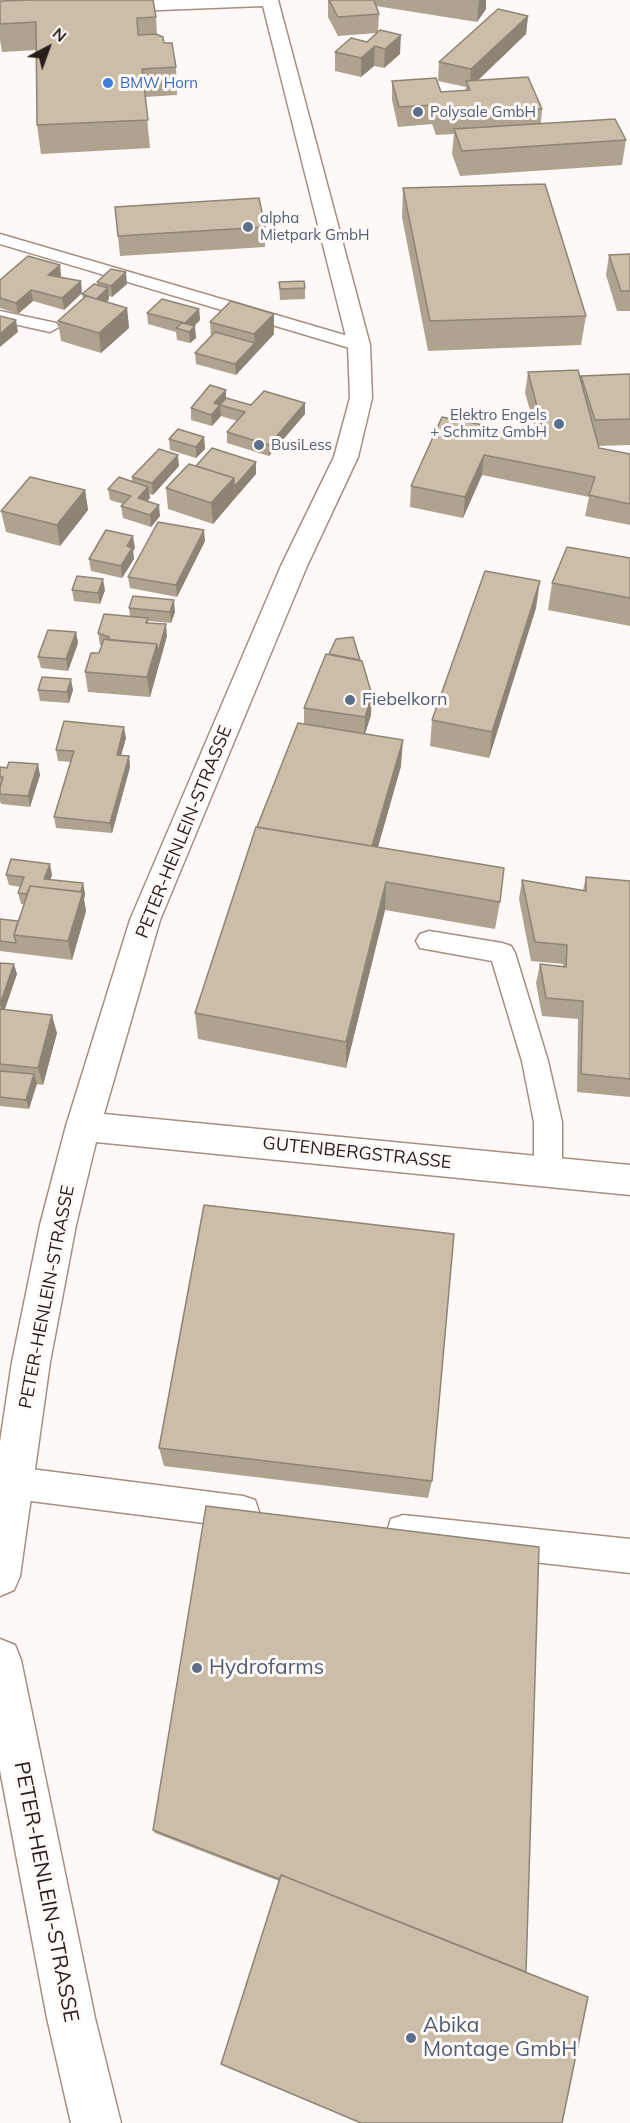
<!DOCTYPE html>
<style>
body{margin:0}
#map{position:relative;width:630px;height:2123px;overflow:hidden;background:#fef9f6;font-family:Mulish,sans-serif}
canvas{display:block}
.north{position:absolute;left:18px;top:18px;width:60px;height:60px;-webkit-text-stroke:4px #fef9f6;paint-order:stroke;rotate:41deg;font-size:16px;font-weight:700;line-height:24px;text-align:center;color:#271e19}
.north::after{content:'';display:block;margin:auto;width:21px;height:27px;background:#271e19;clip-path:polygon(50% 0,100% 100%,50% 72%,0 100%)}
</style>
<div id="map">
<canvas width="630" height="2123"></canvas>
<div class="north">N</div>
</div>
<script>
const ctx = document.querySelector('canvas').getContext('2d');
ctx.lineJoin = 'round';
const toPath = rows => new Path2D(rows.map(r => 'M' + r).join(''));
function stroke(path, color, width, dash) { ctx.strokeStyle = color; ctx.lineWidth = width; ctx.lineCap = dash ? 'butt' : 'round'; ctx.setLineDash(dash || []); ctx.stroke(path); }
function fill(path, color) { ctx.fillStyle = color; ctx.fill(path, 'evenodd'); }
function label(font, color, halo, rows, align = 'center') {
  ctx.font = font + ' Mulish,sans-serif'; ctx.lineWidth = 6; ctx.setLineDash([]); ctx.textBaseline = 'middle'; ctx.strokeStyle = halo; ctx.fillStyle = color; for (const [text, x, y, turn = 0] of rows) {
    ctx.save(); ctx.translate(x, y); ctx.rotate((+turn || 0) * Math.PI / 180); ctx.textAlign = isNaN(turn) ? turn : align; if (halo) ctx.strokeText(text, 0, 0); ctx.fillText(text, 0, 0); ctx.restore();
  }
}
const lane = toPath([
 [0,234,365,341,368,345,359,350,353,349,0,244,0,234],
 [0,311,56,323,59,327,50,332,0,321,0,311],
 [429,931,502,943,511,946,515,953,548,1061,562,1122,562,1171,558,1180,548,1183,538,1180,534,1171,534,1122,522,1061,492,961,420,948,416,941,420,934,429,931],
 [15,1467,243,1496,255,1500,259,1512,255,1524,243,1528,15,1499,4,1494,0,1486,4,1472,15,1467],
 [403,1515,630,1539,630,1573,403,1547,391,1543,387,1531,391,1519,403,1515]
]);
const street = toPath([
 [160,0,278,0,370,345,372,398,358,457,307,566,160,920,104,1114,630,1165,630,1195,96,1142,76,1225,50,1362,20,1576,14,1590,0,1596,0,1442,12,1362,40,1225,66,1126,130,920,281,566,334,457,350,398,348,345,263,6,109,12,100,7,109,2,160,0],
 [0,1639,15,1645,21,1660,95,2018,121,2123,71,2123,47,2018,0,1770,0,1639]
]);
stroke(lane, '#a58f82', 3);
stroke(street, '#a58f82', 3);
fill(lane, '#fff');
fill(street, '#fff');
fill(toPath([
 [328,0,486,0,486,9,477,22,376,6,379,14,378,32,400,54,384,68,374,66,361,77,335,71,335,52,367,42,377,33,338,36,328,17],
 [0,1,156,17,157,35,164,43,176,67,177,95,145,97,150,148,41,154,37,125,37,50,2,52,0,40],
 [528,16,526,34,478,80,542,109,541,123,626,140,622,165,460,176,452,154,454,134,436,135,432,124,398,127,392,100,392,81,441,92,466,90,466,87,438,81,439,62],
 [403,188,586,316,581,345,428,351,402,217],
 [115,207,265,227,265,247,120,256],
 [630,254,630,311,617,311,606,275,609,255],
 [60,265,61,277,60,277,82,293,64,310,33,301,18,314,0,308,0,280],
 [97,282,127,284,112,297,109,296,109,299,107,302,127,308,129,328,101,353,61,341,58,321,83,298,82,294,97,285],
 [279,282,305,288,305,299,280,300],
 [199,309,200,320,194,326,196,338,190,343,177,340,176,332,148,324,147,313],
 [274,314,274,334,236,375,196,364,195,353,211,337,210,322],
 [528,372,581,380,581,376,630,374,630,445,598,446,599,448,630,454,630,525,585,516,589,497,482,475,463,518,410,507,411,486,442,417,537,435,525,393],
 [226,398,251,405,305,414,269,456,227,443,227,432,237,421,221,416,212,426,191,420,191,408],
 [204,437,205,449,196,458,170,450,169,439],
 [179,466,153,495,149,494,150,498,147,501,160,516,151,527,123,518,121,506,123,504,110,500,108,489,132,481,132,477],
 [196,466,256,474,213,524,168,509,166,488],
 [85,490,88,510,60,546,6,532,1,511],
 [205,541,177,597,130,588,128,577],
 [135,548,133,551,134,559,122,578,91,571,89,559],
 [630,558,630,626,548,610,552,583],
 [72,590,105,590,100,604,74,601],
 [129,608,175,612,171,623,148,621,149,623,167,636,150,697,88,692,85,672,99,653,102,645,100,645,98,633,130,616],
 [536,608,489,758,430,746,432,720],
 [76,632,78,643,68,671,41,668,38,657],
 [38,690,73,690,69,703,40,701],
 [304,708,371,715,365,734,401,766,378,847,500,902,495,929,385,910,346,1068,198,1039,195,1013,257,827,304,724],
 [126,738,121,755,129,756,130,767,112,833,56,828,54,817,71,762,58,761,56,750],
 [0,767,40,775,30,807,1,804,0,801],
 [6,875,52,875,50,880,83,883,85,894,84,899,86,911,72,960,0,951,0,919,18,921,24,904,21,904,18,893,21,887,9,885],
 [586,877,630,881,630,1097,577,1092,578,1019,542,1016,536,983,540,964,563,966,563,964,531,961,519,899,522,880,583,890],
 [0,963,17,974,4,1010,57,1033,43,1085,36,1084,29,1109,0,1106],
 [159,1448,432,1481,428,1498,164,1466],
 [539,1547,279,1881,155,1833,153,1830]
]), '#afa390');
fill(toPath([
 [479,0,486,0,486,9,477,22],
 [528,16,526,34,470,88,471,69],
 [401,35,400,54,384,68,385,49],
 [375,46,374,66,361,77,361,58],
 [60,265,61,277,50,286,48,275],
 [126,272,127,284,112,297,111,286],
 [81,281,82,293,64,310,62,298],
 [108,288,109,299,98,310,96,299],
 [31,290,33,301,18,314,16,303],
 [127,308,129,328,101,353,99,333],
 [199,309,200,320,188,332,185,323],
 [274,314,274,334,236,375,235,364,255,343,254,334],
 [16,320,18,332,0,347,0,334],
 [195,326,196,338,190,343,189,332],
 [226,390,226,402,220,405,221,416,212,426,211,415,214,403],
 [305,403,305,414,269,456,269,445],
 [204,437,205,449,196,458,196,447],
 [178,455,179,466,153,495,152,483],
 [484,455,482,475,463,518,465,497],
 [256,462,256,474,235,498,234,487],
 [234,478,235,498,213,524,211,503],
 [148,487,150,498,139,510,138,498],
 [85,490,88,510,60,546,57,525],
 [159,505,160,516,151,527,150,515],
 [204,530,205,541,177,597,176,585],
 [133,536,135,548,133,551,134,559,122,578,121,566,127,546],
 [103,579,105,590,100,604,98,593],
 [540,581,536,608,489,758,492,732],
 [174,600,175,612,171,623,170,612],
 [166,624,167,636,150,697,147,677,157,644],
 [76,632,78,643,68,671,66,659],
 [71,679,73,690,69,703,67,692],
 [372,695,371,715,364,737,365,717],
 [124,727,126,738,118,766,117,755],
 [403,740,401,766,370,875,371,850],
 [129,756,130,767,112,833,110,823],
 [38,764,40,775,30,807,28,796],
 [50,864,52,875,47,890,44,879],
 [386,882,385,910,346,1068,346,1042],
 [83,883,85,894,84,899,86,911,72,960,68,941],
 [14,964,17,974,3,1015,0,1004],
 [52,1015,57,1033,43,1085,38,1068],
 [34,1074,37,1084,29,1109,26,1100]
]), '#8e8476');
const building = toPath([
 [31,0,153,0,156,17,137,18,138,35,156,34,163,37,164,43,172,43,176,67,142,69,148,120,37,125,36,22,0,24,0,1,31,0],
 [329,0,374,0,379,14,338,17,329,0],
 [498,9,528,16,471,69,439,62,498,9],
 [380,30,401,35,385,49,375,46,361,58,335,52,351,38,367,42,380,30],
 [528,77,542,109,437,115,434,105,399,107,392,81,436,78,441,92,470,90,466,81,528,77],
 [615,119,626,140,462,151,454,129,615,119],
 [545,184,586,316,430,321,403,188,545,184],
 [259,198,265,227,118,236,115,207,259,198],
 [630,254,630,291,621,291,609,255,630,254],
 [28,256,60,265,48,275,81,281,62,298,31,290,16,303,0,298,0,280,28,256],
 [111,269,126,272,111,286,97,282,111,269],
 [304,281,305,288,280,289,279,282,304,281],
 [94,284,108,288,96,299,82,294,94,284],
 [86,296,127,308,99,333,58,321,86,296],
 [162,299,199,309,185,323,147,313,162,299],
 [231,301,274,314,254,334,210,322,231,301],
 [0,316,16,320,0,334,0,316],
 [182,323,195,326,189,332,176,328,182,323],
 [215,332,255,343,235,364,195,353,215,332],
 [578,370,599,448,630,454,630,504,589,495,595,477,484,455,465,497,411,486,442,417,545,437,528,372,578,370],
 [630,374,630,419,595,420,581,376,630,374],
 [210,385,226,390,214,403,220,405,226,398,251,405,264,391,305,403,269,445,227,432,245,412,220,405,211,415,191,408,210,385],
 [178,429,204,437,196,447,169,439,178,429],
 [212,448,256,462,234,487,234,478,196,466,212,448],
 [159,449,178,455,152,483,132,477,159,449],
 [189,464,234,478,211,503,166,488,189,464],
 [30,477,85,490,57,525,1,511,30,477],
 [119,477,148,487,138,498,159,505,150,515,121,506,131,496,108,489,119,477],
 [158,522,204,530,176,585,128,577,158,522],
 [106,530,133,536,127,546,132,548,121,566,89,559,106,530],
 [567,547,630,558,630,598,552,583,567,547],
 [485,571,540,581,492,732,432,720,485,571],
 [77,576,103,579,98,593,72,590,77,576],
 [133,596,174,600,170,612,129,608,133,596],
 [104,614,148,618,146,623,166,624,158,653,157,644,108,640,109,637,98,633,104,614],
 [48,630,76,632,66,659,38,657,48,630],
 [353,637,360,660,329,654,336,639,353,637],
 [104,639,157,644,147,677,85,672,91,653,99,653,104,639],
 [326,654,362,661,372,695,365,717,304,708,326,654],
 [42,677,71,679,67,692,38,690,42,677],
 [64,721,124,727,117,755,129,756,110,823,54,817,74,751,56,750,64,721],
 [298,723,403,740,372,846,257,827,298,723],
 [9,762,38,764,28,796,0,794,0,788,3,777,0,777,0,767,7,768,9,762],
 [256,827,504,868,500,902,386,882,346,1042,195,1013,256,827],
 [11,859,50,864,44,879,83,883,81,892,30,886,27,894,18,893,24,877,6,875,11,859],
 [586,877,630,881,630,1079,581,1074,583,1001,546,998,540,964,566,967,567,945,535,942,522,880,586,891,586,877],
 [30,886,83,892,68,941,14,935,30,886],
 [0,919,18,921,14,935,16,943,0,941,0,919],
 [0,963,14,964,0,1004,0,963],
 [0,1009,52,1015,38,1068,0,1064,0,1009],
 [0,1071,34,1074,26,1100,0,1097,0,1071],
 [204,1205,454,1234,432,1481,159,1448,204,1205],
 [206,1506,539,1547,526,1972,281,1875,279,1879,153,1830,206,1506],
 [281,1875,588,1997,562,2123,361,2123,221,2064,281,1875]
]);
fill(building, '#cbbda8');
stroke(building, '#8e8476', 1.5);
for (const [x, y, r, color] of [
 [108,83,6,"#3f7fe0"],
 [418,112,6,"#5c6f8a"],
 [248,227,6,"#5c6f8a"],
 [559,424,6,"#5c6f8a"],
 [259,445,6,"#5c6f8a"],
 [350,700,6,"#5c6f8a"],
 [197,1668,6,"#5c6f8a"],
 [411,2038,6,"#5c6f8a"]
]) { const dot = new Path2D(); dot.arc(x, y, r, 0, 2 * Math.PI); ctx.fillStyle = color; ctx.fill(dot); stroke(dot, '#fef9f6', 2); }
label('15px', '#366cbe', '#fef9f6', [
 ["BMW Horn",120,83]
], 'left');
label('15px', '#4e5e75', '#fef9f6', [
 ["Polysale GmbH",430,112],
 ["alpha",260,218],
 ["Mietpark GmbH",260,235],
 ["Elektro Engels",547,415,"right"],
 ["+ Schmitz GmbH",547,432,"right"],
 ["BusiLess",271,445]
], 'left');
label('18px', '#4e5e75', '#fef9f6', [
 ["Fiebelkorn",362,700]
], 'left');
label('18px', '#271e19', '#fef9f6', [
 ["PETER-HENLEIN-STRASSE",184,832,-68],
 ["GUTENBERGSTRASSE",357,1153,6],
 ["PETER-HENLEIN-STRASSE",47,1297,-79]
]);
label('21px', '#4e5e75', '#fef9f6', [
 ["Hydrofarms",209,1668],
 ["Abika",423,2026],
 ["Montage GmbH",423,2050]
], 'left');
label('21px', '#271e19', '#fef9f6', [
 ["PETER-HENLEIN-STRASSE",46,1892,79]
]);
</script>
